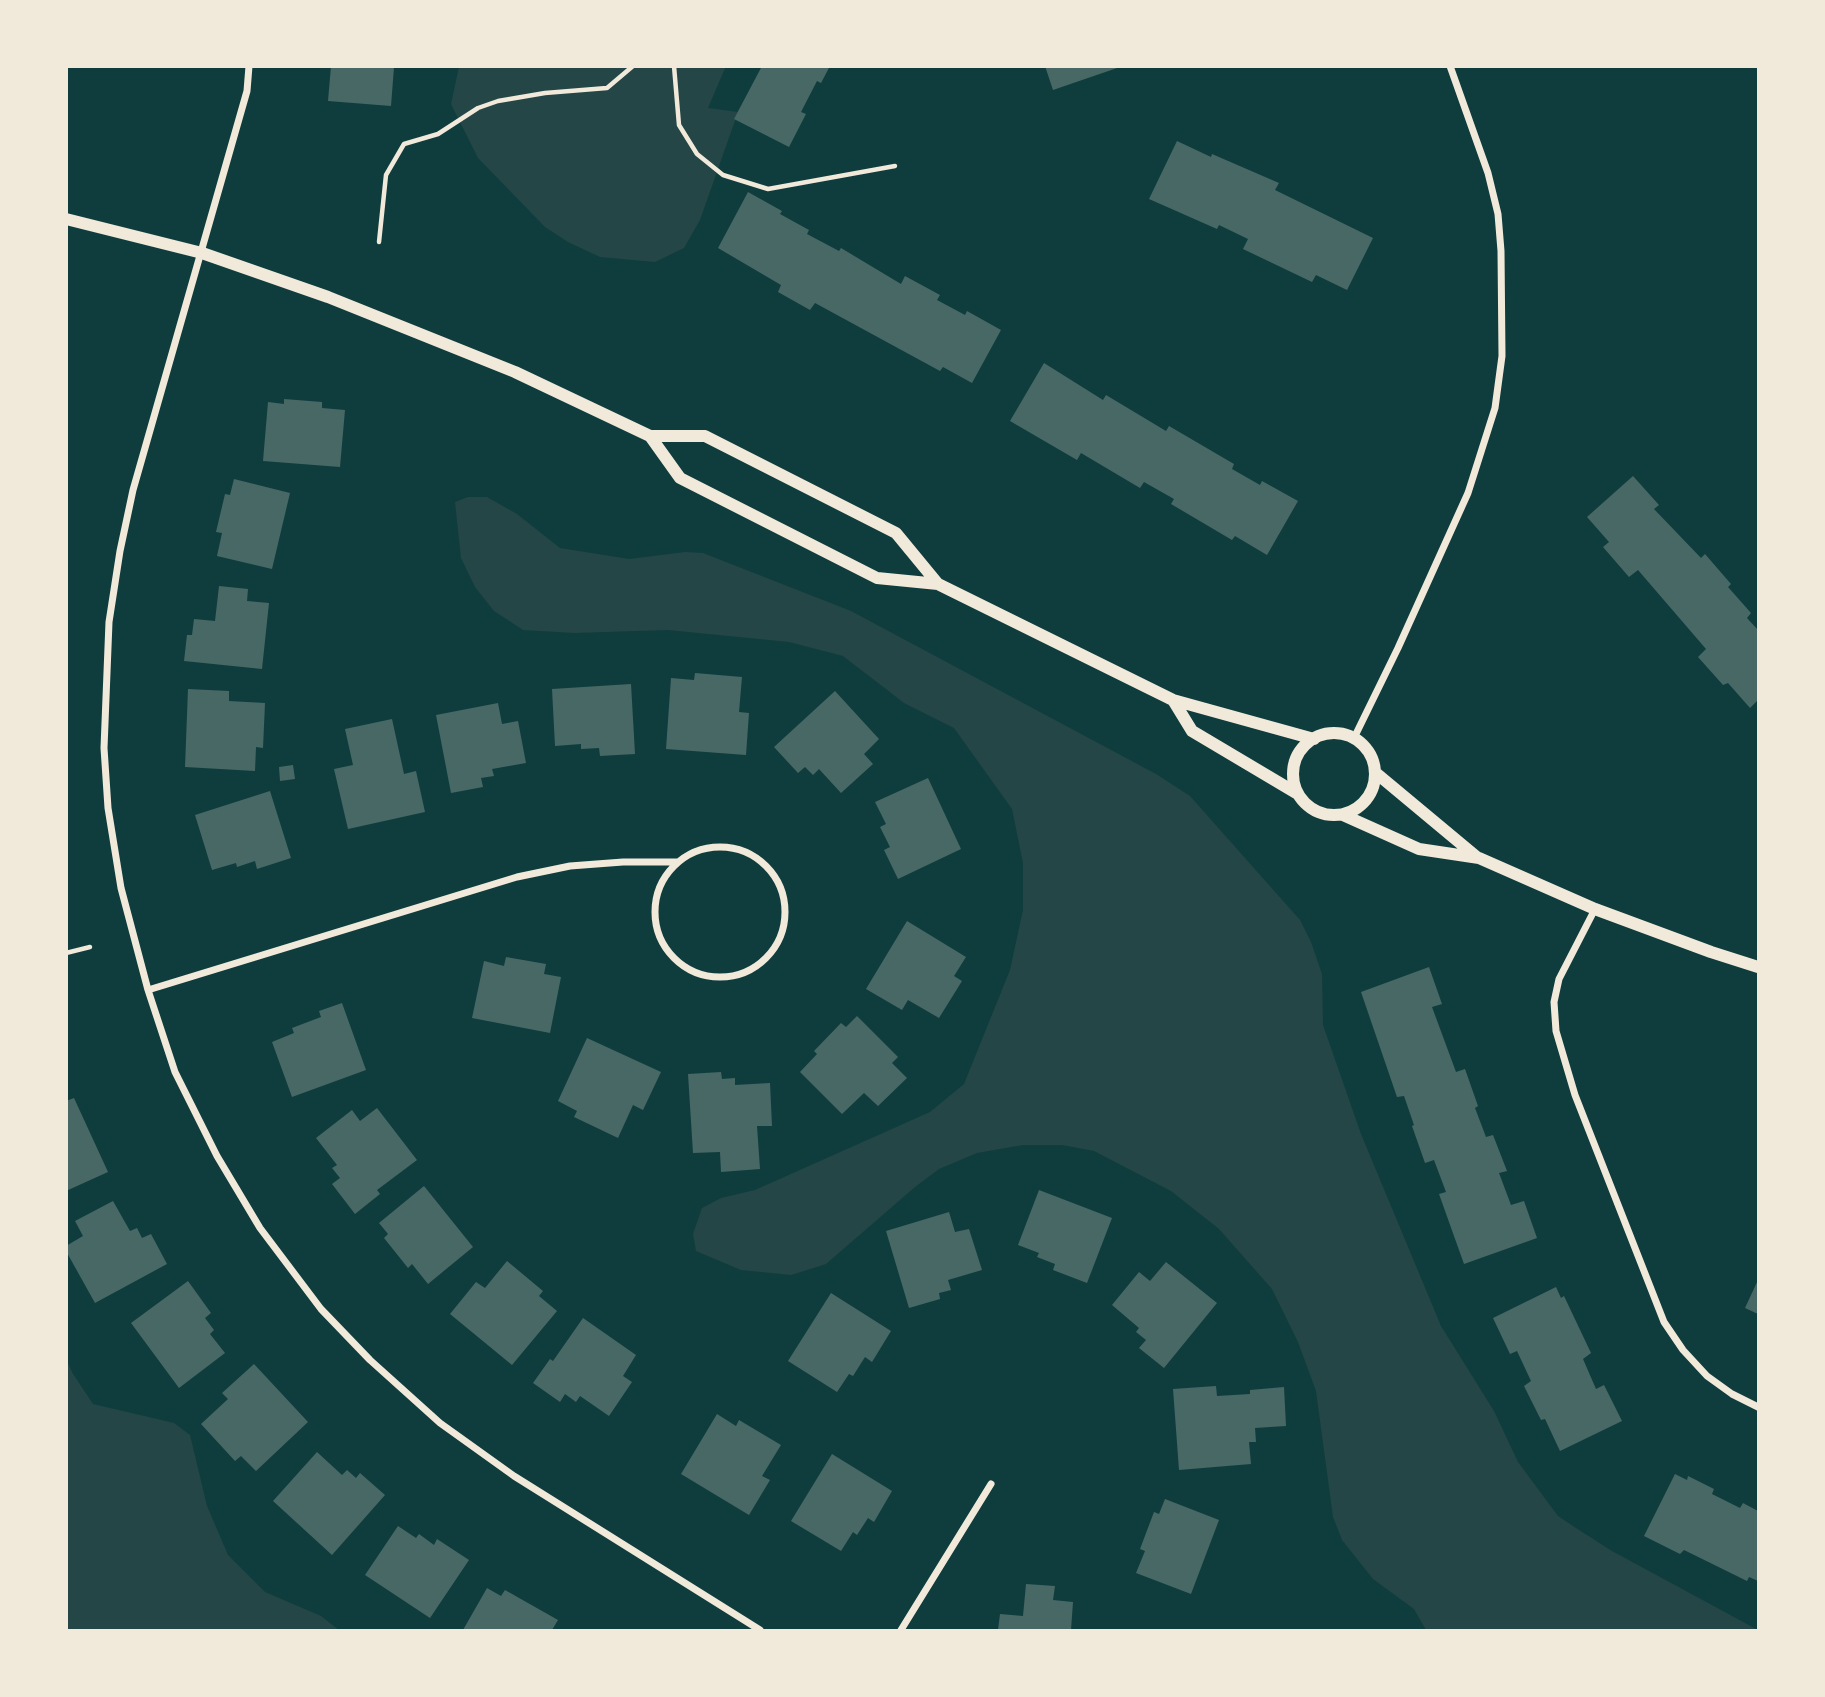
<!DOCTYPE html>
<style>
body{margin:0}
#map{position:relative;width:1825px;height:1697px;overflow:hidden;background:#0f3d3e;font-family:Helvetica,sans-serif}
canvas{display:block}
.frame{position:absolute;inset:0;border:68px solid #f1e9da;pointer-events:none}
</style>
<div id="map">
<canvas width="1825" height="1697"></canvas>
<div class="frame"></div>
</div>
<script>
const ctx = document.querySelector('canvas').getContext('2d');
ctx.lineJoin = 'round';
function fill(path, color) { ctx.fillStyle = color; ctx.fill(path, 'evenodd'); }
const toPath = rows => new Path2D(rows.map(r => 'M' + r).join(''));
function stroke(path, color, width, dash) { ctx.strokeStyle = color; ctx.lineWidth = width; ctx.lineCap = dash ? 'butt' : 'round'; ctx.setLineDash(dash || []); ctx.stroke(path); }
fill(toPath([
 [726,66,708,108,738,112,700,220,684,248,655,262,600,257,568,242,545,227,478,158,451,104,459,67],
 [468,497,487,497,517,514,560,548,629,559,685,552,703,553,851,611,1156,774,1190,796,1300,920,1311,942,1322,974,1323,1025,1361,1134,1441,1326,1494,1411,1518,1462,1558,1516,1576,1528,1612,1551,1758,1630,1426,1630,1414,1609,1373,1579,1342,1540,1333,1517,1316,1391,1298,1342,1272,1289,1219,1229,1171,1191,1094,1151,1062,1145,1023,1145,977,1153,939,1169,915,1187,826,1264,791,1275,741,1270,696,1251,693,1234,702,1208,721,1198,755,1190,930,1112,964,1084,1010,970,1023,910,1023,863,1012,809,954,728,904,703,843,656,789,642,668,630,574,633,523,630,494,611,475,587,461,558,455,502],
 [66,1359,73,1374,93,1404,174,1423,190,1435,207,1506,228,1555,265,1592,321,1616,339,1630,67,1630]
]), '#244646');
fill(toPath([
 [331,66,394,67,391,106,328,101],
 [762,66,830,66,821,83,817,81,801,112,806,114,789,147,734,119],
 [1045,66,1120,66,1120,67,1053,90],
 [1177,141,1211,157,1212,154,1279,183,1275,190,1373,238,1347,290,1316,275,1312,282,1243,249,1248,239,1219,225,1217,229,1149,199],
 [748,192,782,211,780,214,809,230,807,234,839,251,841,248,901,284,905,276,940,295,937,300,965,315,967,311,1001,330,972,383,943,367,940,371,815,303,810,310,778,292,781,285,718,248],
 [1044,363,1103,400,1106,395,1166,431,1169,426,1234,464,1232,469,1260,485,1262,481,1298,501,1267,555,1235,536,1232,540,1171,504,1174,499,1144,482,1140,488,1081,453,1077,460,1010,421],
 [284,399,322,402,322,408,345,410,340,467,263,461,268,402,284,404],
 [1633,476,1659,505,1654,509,1701,558,1705,554,1731,584,1728,587,1751,613,1747,618,1758,630,1758,700,1750,708,1728,683,1723,685,1698,657,1706,649,1638,570,1629,577,1603,547,1609,542,1587,517],
 [234,479,290,493,272,569,217,556,222,533,216,532,225,494,230,495],
 [219,586,248,589,247,601,269,603,262,669,184,661,187,635,192,635,194,619,215,621],
 [695,673,742,677,739,712,749,713,746,755,666,749,671,678,694,680],
 [631,684,635,754,600,756,599,748,581,749,581,744,555,746,552,689],
 [188,689,229,691,229,701,265,703,263,748,256,747,255,771,185,767],
 [835,691,879,739,864,754,873,764,841,793,819,769,813,775,805,767,798,773,774,747],
 [498,703,502,724,518,721,526,763,492,769,494,776,481,778,483,787,451,793,436,715],
 [392,719,404,774,416,771,425,812,348,829,334,769,353,765,345,729],
 [293,765,295,779,280,781,279,767],
 [928,778,961,849,898,879,884,850,890,847,880,827,886,824,875,802],
 [270,791,291,858,257,869,255,861,237,867,236,863,212,870,195,815],
 [907,921,966,957,954,976,962,981,939,1018,908,1000,902,1010,866,989],
 [506,957,546,964,544,974,561,977,550,1033,472,1018,484,961,504,966],
 [1429,967,1442,1004,1432,1007,1456,1072,1465,1069,1478,1106,1475,1108,1486,1137,1493,1135,1507,1171,1499,1173,1511,1205,1524,1201,1537,1238,1464,1264,1439,1194,1446,1192,1434,1160,1425,1163,1412,1126,1414,1125,1404,1096,1397,1097,1361,992],
 [342,1003,366,1070,292,1097,272,1042,294,1033,292,1028,321,1017,319,1011],
 [857,1016,898,1057,892,1063,907,1078,878,1106,864,1093,842,1114,800,1072,817,1054,814,1051,841,1023,846,1027],
 [587,1038,661,1072,643,1110,633,1105,618,1138,574,1117,577,1111,558,1101],
 [721,1072,722,1079,735,1078,735,1085,770,1083,772,1126,757,1126,760,1169,721,1172,720,1152,693,1153,688,1074],
 [74,1098,108,1172,66,1191,66,1101],
 [377,1108,417,1160,377,1190,380,1194,355,1214,332,1184,340,1178,332,1168,337,1165,316,1138,352,1110,360,1121],
 [424,1186,473,1247,428,1284,412,1264,408,1268,384,1238,388,1234,379,1223],
 [1039,1190,1112,1218,1087,1283,1053,1270,1055,1264,1037,1257,1039,1253,1018,1245],
 [113,1201,130,1231,137,1228,142,1238,151,1234,167,1264,95,1303,66,1251,66,1246,83,1236,75,1221],
 [949,1212,955,1232,969,1229,982,1270,948,1280,951,1290,939,1293,940,1299,909,1308,886,1231],
 [507,1261,543,1291,539,1296,557,1311,512,1365,450,1314,476,1282,485,1288],
 [1166,1262,1217,1303,1164,1368,1139,1348,1146,1340,1136,1332,1139,1328,1112,1305,1139,1272,1150,1281],
 [1758,1280,1758,1314,1745,1308],
 [188,1281,211,1313,205,1318,214,1330,210,1334,225,1353,179,1388,131,1323],
 [1556,1287,1561,1298,1564,1296,1591,1353,1583,1359,1596,1389,1604,1385,1622,1421,1560,1451,1545,1419,1541,1420,1524,1386,1531,1381,1517,1351,1510,1354,1493,1318],
 [831,1293,891,1331,872,1362,865,1357,853,1376,849,1374,837,1392,788,1361],
 [583,1318,636,1355,623,1376,632,1382,609,1416,580,1396,576,1402,565,1394,560,1402,533,1383,550,1359,553,1361],
 [254,1364,308,1422,256,1471,241,1456,235,1461,201,1424,228,1399,222,1393],
 [1216,1386,1217,1396,1250,1394,1250,1390,1284,1387,1286,1426,1255,1428,1256,1442,1249,1442,1251,1464,1179,1470,1173,1389],
 [717,1414,736,1426,739,1420,781,1445,762,1476,770,1480,749,1515,681,1474],
 [317,1452,342,1475,347,1470,356,1478,360,1473,385,1495,332,1555,273,1501],
 [832,1454,892,1491,874,1522,868,1518,857,1535,853,1532,841,1551,791,1521],
 [1675,1474,1687,1480,1688,1476,1714,1489,1712,1494,1740,1508,1743,1503,1758,1511,1758,1581,1749,1577,1747,1581,1684,1550,1680,1554,1644,1536],
 [1165,1499,1219,1520,1191,1594,1136,1573,1145,1551,1140,1549,1154,1512,1159,1514],
 [398,1526,416,1538,419,1534,434,1545,437,1539,469,1560,430,1618,365,1575],
 [1026,1584,1055,1586,1053,1600,1073,1602,1071,1630,998,1630,1000,1614,1023,1616],
 [487,1588,501,1596,505,1590,558,1620,552,1630,463,1630]
]), '#486865');
stroke(toPath([
 [674,66,679,125,697,154,723,175,768,189,895,166],
 [379,242,386,175,404,144,438,134,478,108,498,101,545,93,607,88,633,66],
 [66,953,90,947]
]), '#f1e9da', 4.5);
stroke(toPath([
 [249,66,247,91,133,490,120,551,109,622,104,748,108,808,121,888,148,990,175,1072,217,1156,260,1228,321,1309,370,1360,440,1423,514,1476,760,1630],
 [1354,738,1398,648,1468,493,1495,408,1502,356,1501,251,1498,214,1488,173,1450,66],
 '655 912a65 65 0 1 1 130 0a65 65 0 1 1-130 0Z',
 [1595,909,1559,979,1554,1002,1556,1031,1575,1095,1664,1322,1683,1350,1707,1376,1732,1394,1758,1407],
 [148,990,517,877,570,866,623,862,678,862],
 [901,1630,991,1484]
]), '#f1e9da', 7);
stroke(toPath([
 [66,219,202,253,328,297,515,372,650,436,705,436,896,533,938,584],
 [650,436,680,478,877,578,938,584,1173,700,1314,739],
 [1173,700,1192,731,1298,794],
 '1293 774a41 41 0 1 1 82 0a41 41 0 1 1-82 0Z',
 [1376,773,1478,858],
 [1343,815,1419,849,1479,858,1595,909,1711,952,1758,967]
]), '#f1e9da', 12);
</script>
